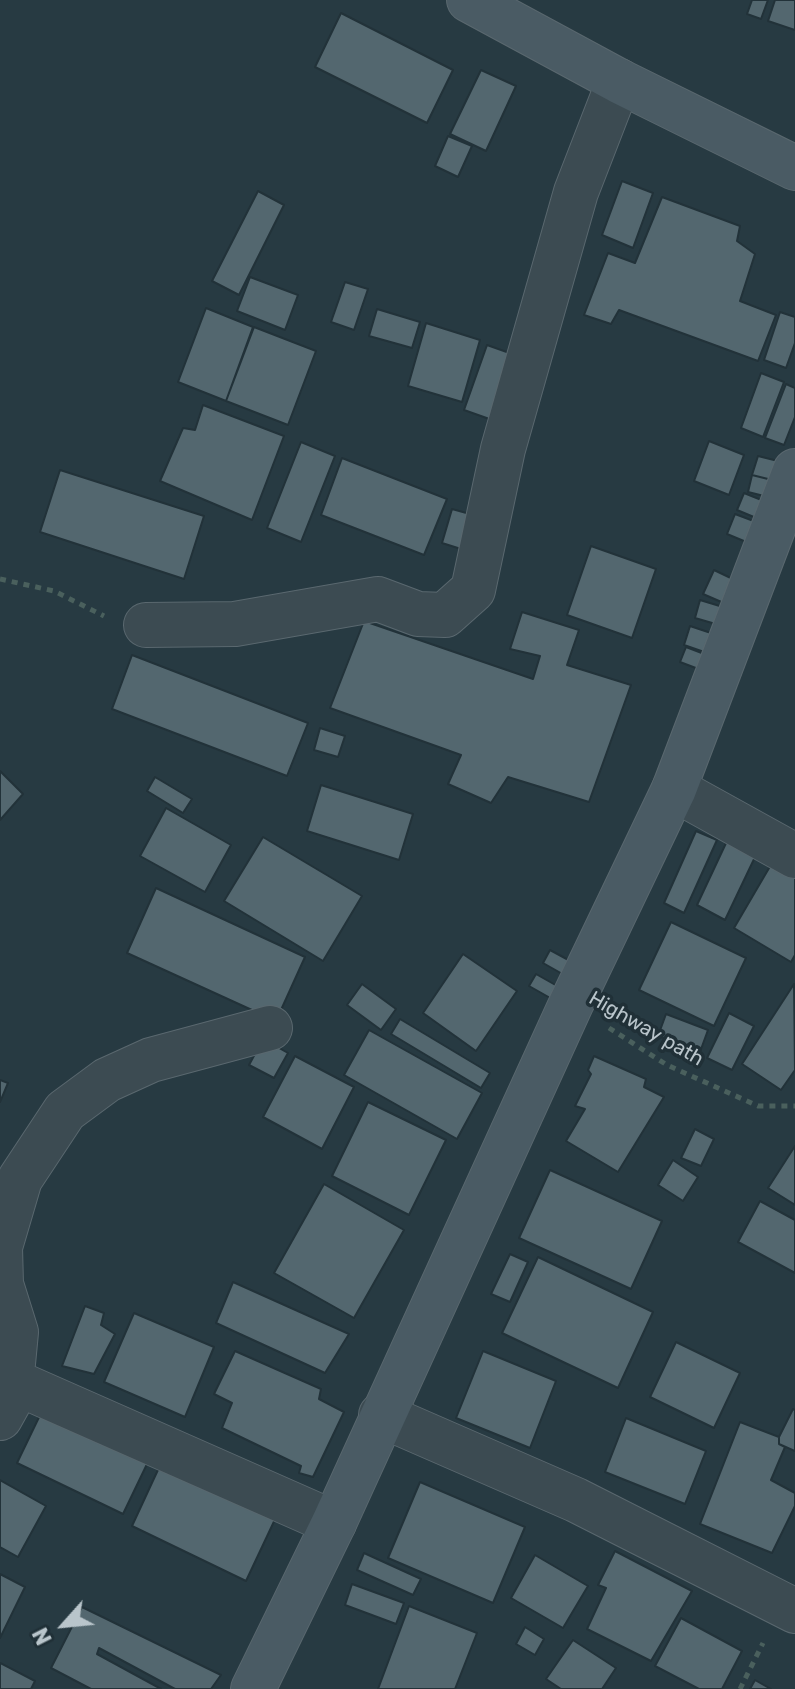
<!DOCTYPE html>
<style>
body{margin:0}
#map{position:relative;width:795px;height:1689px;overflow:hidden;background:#273a42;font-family:Rubik,sans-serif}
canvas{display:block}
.north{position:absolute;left:24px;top:1585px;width:80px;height:80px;-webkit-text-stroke:6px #203037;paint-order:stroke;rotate:243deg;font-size:22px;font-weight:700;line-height:32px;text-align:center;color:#b9c5cb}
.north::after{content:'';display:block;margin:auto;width:28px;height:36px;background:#b9c5cb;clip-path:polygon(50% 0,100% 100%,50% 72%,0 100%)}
</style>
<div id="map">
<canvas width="795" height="1689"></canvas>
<div class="north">N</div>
</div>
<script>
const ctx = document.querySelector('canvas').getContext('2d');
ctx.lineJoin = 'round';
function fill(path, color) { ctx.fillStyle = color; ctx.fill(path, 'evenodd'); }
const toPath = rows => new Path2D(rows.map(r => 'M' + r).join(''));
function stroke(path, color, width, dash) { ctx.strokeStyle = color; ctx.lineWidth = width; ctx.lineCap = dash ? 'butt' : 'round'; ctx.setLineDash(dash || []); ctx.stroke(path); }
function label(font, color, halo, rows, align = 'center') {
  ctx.font = font + ' Rubik,sans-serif'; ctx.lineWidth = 7; ctx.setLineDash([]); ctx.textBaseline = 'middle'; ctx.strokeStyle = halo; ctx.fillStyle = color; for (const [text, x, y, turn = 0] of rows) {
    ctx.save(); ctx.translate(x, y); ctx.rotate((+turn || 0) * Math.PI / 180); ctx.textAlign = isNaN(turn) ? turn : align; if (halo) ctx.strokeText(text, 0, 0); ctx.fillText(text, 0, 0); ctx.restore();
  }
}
const building = toPath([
 [752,0,768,0,761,19,747,14,752,0],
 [775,0,795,0,795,30,768,21,775,0],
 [341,13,453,70,427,123,315,67,341,13],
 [481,70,516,86,486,151,450,134,481,70],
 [448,136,472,146,458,177,435,166,448,136],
 [622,181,653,193,633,248,602,235,622,181],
 [258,191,284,205,239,295,212,281,258,191],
 [662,197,740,226,737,241,755,254,740,301,776,315,758,361,619,310,611,324,584,315,608,253,635,263,662,197],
 [250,277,298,295,285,330,237,311,250,277],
 [345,282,368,289,354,330,331,322,345,282],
 [206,308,253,327,226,401,178,382,206,308],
 [377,309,420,322,412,348,369,336,377,309],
 [780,312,795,317,795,343,786,368,764,360,780,312],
 [426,323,480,340,462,402,408,386,426,323],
 [254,327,316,351,288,425,226,401,254,327],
 [487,345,518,356,495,421,464,410,487,345],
 [761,373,784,382,763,437,741,428,761,373],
 [786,384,795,388,795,417,784,445,765,438,786,384],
 [203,405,284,436,252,520,160,481,183,428,195,430,203,405],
 [709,441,744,455,729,495,694,481,709,441],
 [301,442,335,456,301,542,267,528,301,442],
 [758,456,782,462,776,481,752,475,758,456],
 [342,458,447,499,424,555,321,515,342,458],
 [60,470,204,516,184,579,40,532,60,470],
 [752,475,776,481,772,498,748,492,752,475],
 [744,493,769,503,761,520,737,510,744,493],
 [452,509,470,514,461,549,442,543,452,509],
 [735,514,759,523,751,544,727,534,735,514],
 [591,546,656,569,632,638,567,615,591,546],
 [714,570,737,581,726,604,703,594,714,570],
 [700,600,723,607,719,625,695,618,700,600],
 [522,612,579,630,567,665,631,685,589,802,508,777,491,803,448,784,461,755,330,708,364,621,533,679,540,656,510,649,522,612],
 [690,626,714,634,707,653,684,645,690,626],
 [686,647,707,655,701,670,680,662,686,647],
 [132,655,308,723,287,776,112,709,132,655],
 [320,728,345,736,338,757,314,750,320,728],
 [0,771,23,794,0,820,0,771],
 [155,777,192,799,183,813,147,791,155,777],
 [321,785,413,814,399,860,307,831,321,785],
 [166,808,231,845,205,892,140,856,166,808],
 [696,831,717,840,684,913,664,903,696,831],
 [263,837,362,896,323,961,224,901,263,837],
 [727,841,756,855,725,920,697,905,727,841],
 [772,863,795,877,795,955,791,962,734,928,772,863],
 [156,888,305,957,276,1021,127,953,156,888],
 [671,922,746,958,714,1026,639,990,671,922],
 [550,950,574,963,566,976,543,963,550,950],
 [463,954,517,991,476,1051,423,1013,463,954],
 [536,974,559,987,552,999,529,986,536,974],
 [362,984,396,1009,381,1030,347,1005,362,984],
 [794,984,795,1070,781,1090,742,1064,794,984],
 [729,1013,754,1026,732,1070,707,1058,729,1013],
 [666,1014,708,1030,700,1052,658,1036,666,1014],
 [400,1019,490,1073,481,1088,391,1034,400,1019],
 [369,1030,482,1093,457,1139,344,1075,369,1030],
 [263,1039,288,1053,274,1078,249,1065,263,1039],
 [295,1056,354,1087,322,1149,263,1117,295,1056],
 [594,1056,646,1079,644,1087,664,1097,618,1172,566,1141,585,1109,575,1106,591,1074,588,1070,594,1056],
 [0,1080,8,1083,0,1102,0,1080],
 [368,1102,446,1140,409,1215,332,1176,368,1102],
 [695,1129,714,1139,701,1166,681,1158,695,1129],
 [795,1146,795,1205,768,1188,795,1146],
 [673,1160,698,1177,683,1201,658,1185,673,1160],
 [550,1170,662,1221,631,1289,519,1238,550,1170],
 [324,1184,404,1230,354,1318,274,1273,324,1184],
 [760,1201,795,1220,795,1273,738,1242,760,1201],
 [510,1254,528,1262,510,1302,491,1294,510,1254],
 [538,1257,653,1312,618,1388,502,1333,538,1257],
 [233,1282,349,1334,325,1373,216,1323,233,1282],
 [85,1306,104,1313,101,1325,115,1334,94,1374,62,1366,85,1306],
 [134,1313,214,1347,185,1417,104,1382,134,1313],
 [676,1342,740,1373,714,1428,650,1397,676,1342],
 [235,1351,321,1389,319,1399,344,1412,313,1477,299,1473,301,1466,222,1428,232,1403,214,1394,235,1351],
 [483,1351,556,1381,530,1448,456,1418,483,1351],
 [793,1409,795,1410,795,1451,779,1444,779,1437,793,1409],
 [42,1411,148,1462,123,1514,17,1463,42,1411],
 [626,1418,706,1451,685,1504,605,1472,626,1418],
 [740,1422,779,1437,779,1444,785,1447,771,1480,795,1493,795,1506,772,1553,700,1524,740,1422],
 [163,1459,278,1513,246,1581,132,1526,163,1459],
 [0,1480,46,1506,18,1557,0,1547,0,1480],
 [420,1482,525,1527,493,1603,388,1558,420,1482],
 [615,1551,692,1591,651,1661,587,1629,606,1588,598,1585,615,1551],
 [364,1553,421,1579,413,1595,357,1570,364,1553],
 [535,1555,588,1586,563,1628,511,1598,535,1555],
 [0,1574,25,1587,0,1638,0,1574],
 [352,1584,404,1603,396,1624,345,1605,352,1584],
 [409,1606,477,1633,455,1689,378,1689,409,1606],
 [82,1607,221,1675,211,1689,175,1689,99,1648,97,1654,161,1689,91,1689,51,1668,82,1607],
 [681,1618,742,1651,722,1689,699,1689,655,1666,681,1618],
 [525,1627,544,1639,535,1655,516,1644,525,1627],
 [573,1640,616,1668,602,1689,561,1689,546,1679,573,1640],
 [0,1663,35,1681,31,1689,0,1689,0,1663],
 [755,1680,771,1689,750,1689,755,1680]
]);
fill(building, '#53676f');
stroke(building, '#223239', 2);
const street = toPath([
 [146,625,235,624,378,599,418,614,445,615,473,590,503,449,576,192,619,81],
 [674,789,795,856],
 [19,1384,334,1523],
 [381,1415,576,1500,795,1611],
 [0,1418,19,1384,12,1374,16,1332,1,1284,0,1247,20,1179,65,1111,107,1080,151,1060,270,1028]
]);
const secondary = toPath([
 [469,0,619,81,795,168],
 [253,1689,334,1523,571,1004,674,789,795,471]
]);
stroke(street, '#5a686f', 46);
stroke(secondary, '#5a686f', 46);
stroke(toPath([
 [0,579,54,591,104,616],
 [609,1028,667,1065,758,1106,795,1106],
 [740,1689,763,1643]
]), '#4a605d', 5, [6, 6]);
stroke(street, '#3c4b52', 44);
stroke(secondary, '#4a5b64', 44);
label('20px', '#b9c5cb', '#203037', [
 ["Highway path",646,1029,30]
]);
</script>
